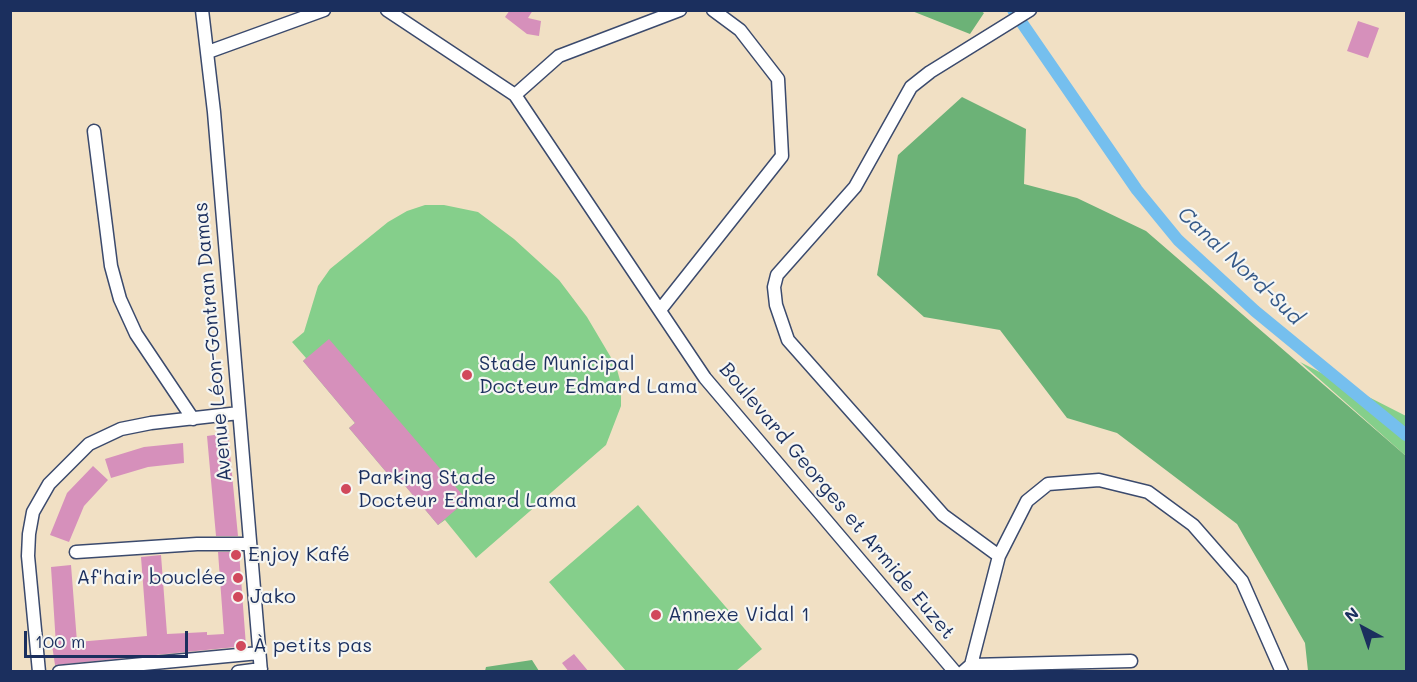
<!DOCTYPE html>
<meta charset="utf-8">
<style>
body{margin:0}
#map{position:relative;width:1417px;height:682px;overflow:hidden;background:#f1e0c4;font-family:Mali,sans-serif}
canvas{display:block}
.frame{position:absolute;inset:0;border:12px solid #1b2f5e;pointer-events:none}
.north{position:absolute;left:1333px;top:598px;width:60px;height:60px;-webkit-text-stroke:4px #f6f6f2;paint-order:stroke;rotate:320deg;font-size:16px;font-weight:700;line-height:24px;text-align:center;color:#1b2f5e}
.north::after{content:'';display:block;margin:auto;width:21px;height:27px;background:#1b2f5e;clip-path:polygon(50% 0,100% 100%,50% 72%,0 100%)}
.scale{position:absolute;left:24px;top:631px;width:164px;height:27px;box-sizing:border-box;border:3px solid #1b2f5e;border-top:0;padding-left:8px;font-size:18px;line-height:21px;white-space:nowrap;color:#1b2f5e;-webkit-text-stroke:4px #f6f6f2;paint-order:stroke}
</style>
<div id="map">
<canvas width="1417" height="682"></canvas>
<div class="frame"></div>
<div class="north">N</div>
<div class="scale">100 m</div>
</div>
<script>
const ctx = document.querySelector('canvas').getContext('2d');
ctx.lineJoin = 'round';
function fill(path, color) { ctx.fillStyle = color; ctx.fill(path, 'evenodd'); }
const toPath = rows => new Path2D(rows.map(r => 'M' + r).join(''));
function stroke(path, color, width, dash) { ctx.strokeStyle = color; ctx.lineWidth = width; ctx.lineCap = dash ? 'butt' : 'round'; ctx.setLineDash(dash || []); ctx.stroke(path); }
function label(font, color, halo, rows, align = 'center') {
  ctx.font = font + ' Mali,sans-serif'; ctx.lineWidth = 4.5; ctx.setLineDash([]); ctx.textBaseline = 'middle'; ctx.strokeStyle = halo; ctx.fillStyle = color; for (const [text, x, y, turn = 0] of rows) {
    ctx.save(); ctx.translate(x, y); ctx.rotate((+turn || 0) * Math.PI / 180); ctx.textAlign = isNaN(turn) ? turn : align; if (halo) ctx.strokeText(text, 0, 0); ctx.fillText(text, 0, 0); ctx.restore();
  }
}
fill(toPath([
 [425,205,444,205,478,212,514,239,559,280,587,317,616,366,621,384,621,406,606,445,476,558,445,520,438,525,397,476,392,479,349,428,355,423,303,361,306,358,292,342,304,332,318,286,330,269,388,222,407,211],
 [1300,362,1406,416,1406,456],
 [638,505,762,649,736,671,626,671,549,582]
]), '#85cf8b');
fill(toPath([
 [981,11,984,13,970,34,912,11],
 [962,97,1026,129,1024,184,1077,198,1146,231,1406,456,1406,671,1308,671,1305,643,1237,524,1117,433,1067,418,1000,330,924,317,877,275,898,155],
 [532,660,539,671,485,671,486,667]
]), '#6cb277');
stroke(toPath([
 [1013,10,1137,190,1178,240,1255,311,1406,435]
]), '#75bfee', 12);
fill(toPath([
 [510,10,533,10,528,18,541,21,539,36,527,34,505,17],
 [1358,21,1379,28,1368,58,1347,51],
 [329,339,467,500,438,525,396,475,392,479,349,428,355,423,303,361],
 [228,433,238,536,216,536,207,436],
 [183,443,184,463,148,467,111,478,105,459,144,447],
 [93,466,108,480,84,506,69,542,50,535,67,493],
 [218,552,239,552,246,646,55,665,52,645,56,645,51,567,71,565,77,642,147,636,141,557,161,555,167,634,207,632,207,635,224,634],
 [574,654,589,672,569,672,562,663]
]), '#d690bb');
const minor = toPath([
 [202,10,214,112,261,672],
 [387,10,515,95,705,378,955,672],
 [208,52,324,10],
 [515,95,559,56,680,10],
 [94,131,111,266,120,299,136,334,193,419],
 [660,310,782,156,778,79,740,30,713,10],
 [76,552,197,544,249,544],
 [999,556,943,515,788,340,776,305,774,287,777,275,855,187,911,87,930,72,1030,10],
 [971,665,999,556,1027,501,1048,484,1099,480,1148,492,1193,525,1242,581,1282,672],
 [39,672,28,556,29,534,33,512,49,484,89,444,121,429,151,423,239,413],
 [59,672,259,653],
 [238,672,261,669],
 [963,672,971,665,1131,661]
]);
stroke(minor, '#3b4a6d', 15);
stroke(minor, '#fff', 12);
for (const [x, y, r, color] of [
 [467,375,6,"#d1495b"],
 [346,489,6,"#d1495b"],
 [236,555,6,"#d1495b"],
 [238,578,6,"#d1495b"],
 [238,597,6,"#d1495b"],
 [656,615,6,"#d1495b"],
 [241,646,6,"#d1495b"]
]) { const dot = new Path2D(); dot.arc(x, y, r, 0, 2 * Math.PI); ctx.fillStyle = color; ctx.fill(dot); stroke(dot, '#f6f6f2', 2); }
label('20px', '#1b2f5e', '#f6f6f2', [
 ["Avenue Léon-Gontran Damas",213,342,-95],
 ["Boulevard Georges et Armide Euzet",837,501,50]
]);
label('20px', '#1b2f5e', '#f6f6f2', [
 ["Stade Municipal",479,364],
 ["Docteur Edmard Lama",479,387],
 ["Parking Stade",358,478],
 ["Docteur Edmard Lama",358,501],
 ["Enjoy Kafé",248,555],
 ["Af'hair bouclée",226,578,"right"],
 ["Jako",250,597],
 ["Annexe Vidal 1",668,615],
 ["À petits pas",253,646]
], 'left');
label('italic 21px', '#365a89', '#f6f6f2', [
 ["Canal Nord-Sud",1240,266,43]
]);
</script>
